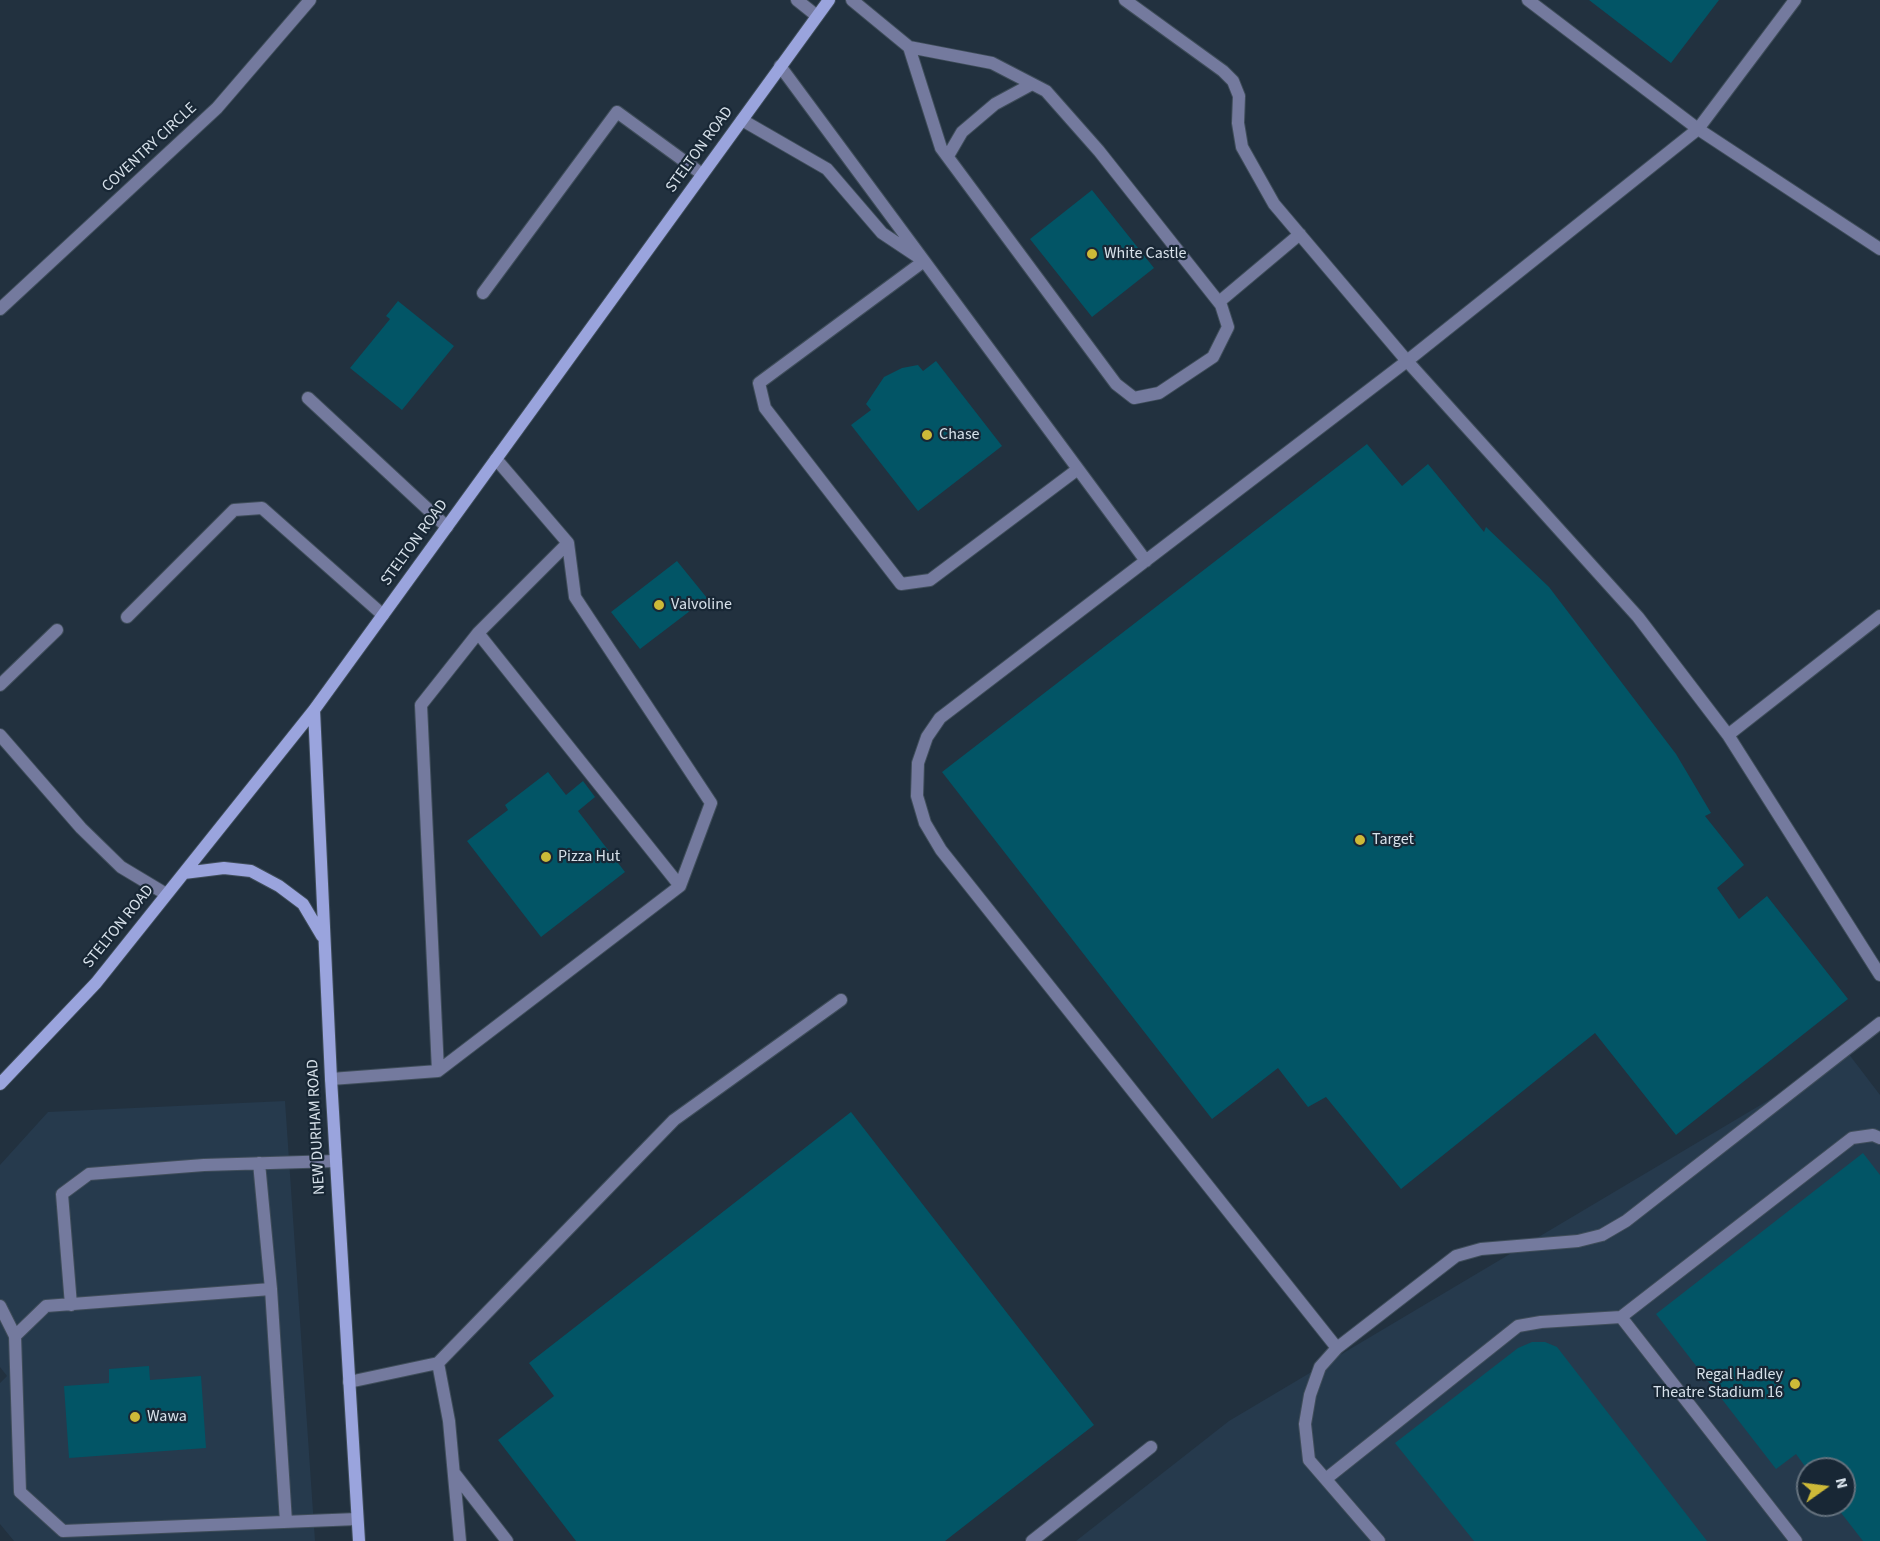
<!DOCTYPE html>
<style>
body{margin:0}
#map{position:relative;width:1880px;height:1541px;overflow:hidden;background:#22313f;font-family:"Source Sans 3",sans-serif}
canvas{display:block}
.north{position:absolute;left:1796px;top:1457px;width:60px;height:60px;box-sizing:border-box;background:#182735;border:2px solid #64717d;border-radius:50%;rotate:76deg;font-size:16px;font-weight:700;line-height:24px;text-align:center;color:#d7e1ea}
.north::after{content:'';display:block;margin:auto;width:21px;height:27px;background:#cdb938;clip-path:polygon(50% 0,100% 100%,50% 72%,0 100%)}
</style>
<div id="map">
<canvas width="1880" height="1541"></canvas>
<div class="north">N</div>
</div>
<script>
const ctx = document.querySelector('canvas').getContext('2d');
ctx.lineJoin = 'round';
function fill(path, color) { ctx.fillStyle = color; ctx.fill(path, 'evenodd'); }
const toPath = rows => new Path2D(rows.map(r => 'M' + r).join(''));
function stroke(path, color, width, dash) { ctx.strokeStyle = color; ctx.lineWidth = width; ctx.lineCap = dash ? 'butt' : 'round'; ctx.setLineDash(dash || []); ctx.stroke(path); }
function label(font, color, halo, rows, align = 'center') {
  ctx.font = font + ' "Source Sans 3",sans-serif'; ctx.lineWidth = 4.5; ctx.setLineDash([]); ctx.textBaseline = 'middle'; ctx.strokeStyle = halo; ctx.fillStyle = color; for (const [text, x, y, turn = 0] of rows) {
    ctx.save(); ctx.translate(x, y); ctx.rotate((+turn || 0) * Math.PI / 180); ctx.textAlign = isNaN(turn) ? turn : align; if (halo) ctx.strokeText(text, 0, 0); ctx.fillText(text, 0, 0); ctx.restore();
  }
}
fill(toPath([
 [1848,1053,1880,1095,1880,1541,1076,1541,1229,1421],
 [1808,1469,1844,1469,1844,1505,1808,1505],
 [285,1101,315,1541,14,1541,0,1524,0,1383,7,1376,0,1367,0,1165,48,1112]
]), '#263a4d');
fill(toPath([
 [1589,0,1719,0,1671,63],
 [1092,190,1154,268,1092,317,1030,239],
 [398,301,454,346,402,410,350,368,390,319,386,316],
 [936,361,1002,446,918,511,851,425,871,410,866,404,884,377,902,368,918,365,923,371],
 [1367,444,1402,486,1428,464,1484,532,1486,527,1549,587,1676,754,1711,813,1705,816,1744,865,1717,888,1739,919,1767,896,1848,999,1676,1135,1595,1033,1401,1189,1326,1097,1308,1107,1278,1068,1212,1119,942,772],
 [677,561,707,598,640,649,611,612],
 [548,772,566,795,583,781,595,797,578,811,625,872,541,937,467,841,508,810,505,805],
 [851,1112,1094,1425,945,1541,576,1541,498,1440,554,1396,529,1363],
 [1863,1153,1880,1175,1880,1541,1863,1541,1835,1505,1844,1505,1844,1469,1807,1469,1796,1454,1776,1469,1656,1314],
 [1532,1342,1545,1342,1557,1347,1707,1541,1474,1541,1395,1443,1518,1348],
 [149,1366,150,1380,201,1376,206,1448,69,1458,64,1386,109,1383,109,1369]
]), '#025566');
const service = toPath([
 [797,0,817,16],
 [852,0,909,47,992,63,1046,91,1099,151,1221,305,1228,327,1213,357,1159,393,1134,398,1116,384,941,148,909,47],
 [1125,0,1223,71,1233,81,1239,96,1238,123,1242,147,1274,204,1407,361,940,718,927,737,918,763,917,796,925,823,941,850,1337,1348],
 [1528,0,1698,129,1880,249],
 [1795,0,1698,129,1407,361,1638,617,1728,735,1880,616],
 [780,66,1146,561],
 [742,120,827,169,882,233,918,257],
 [948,156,962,132,995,104,1032,84],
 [924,261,759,383,765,408,901,584,930,580,1078,469],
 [483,293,617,112,702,174],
 [1219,302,1300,234],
 [308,398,447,527],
 [496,459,568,543,575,597,711,803,680,886],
 [127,617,234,510,262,508,383,615],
 [0,685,57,630],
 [0,735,81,828,121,867,166,894],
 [1728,735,1880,975],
 [438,1071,421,705,478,633,568,543],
 [331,1079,438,1071,680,886,478,633],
 [1621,1317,1852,1138,1873,1135,1880,1138],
 [438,1363,674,1120,841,1000],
 [349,1382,438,1363,449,1421,460,1541],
 [455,1474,507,1541],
 [1327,1478,1518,1326,1541,1322,1621,1317,1796,1541],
 [1032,1541,1151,1447],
 [1379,1541,1309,1460,1305,1424,1310,1395,1320,1367,1337,1348,1456,1256,1481,1249,1578,1241,1602,1235,1626,1221,1880,1023]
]);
const minor = toPath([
 [0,309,217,108,310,0],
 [259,1163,271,1289,286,1522],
 [71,1305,62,1194,89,1174,204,1165,336,1161],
 [0,1306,15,1336,20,1492,63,1531,357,1519],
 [15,1336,46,1306,271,1289]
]);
const secondary = toPath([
 [314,710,331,1079,359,1541],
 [184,873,224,868,251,871,279,886,303,904,322,936],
 [0,1084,96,983,314,710,829,0]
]);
stroke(service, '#3f4d5a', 14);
stroke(minor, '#3f4d5a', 14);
stroke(secondary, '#3f4d5a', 14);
stroke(service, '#747a9e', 12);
stroke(minor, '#747a9e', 12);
stroke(secondary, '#9aa4dd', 12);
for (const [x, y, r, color] of [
 [1092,254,6,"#cdb938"],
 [927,435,6,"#cdb938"],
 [659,605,6,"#cdb938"],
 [1360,840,6,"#cdb938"],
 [546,857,6,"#cdb938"],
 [1795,1384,6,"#cdb938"],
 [135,1417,6,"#cdb938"]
]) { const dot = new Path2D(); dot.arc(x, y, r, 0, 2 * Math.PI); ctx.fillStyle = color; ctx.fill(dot); stroke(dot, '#182735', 2); }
label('16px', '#d7e1ea', '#182735', [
 ["COVENTRY CIRCLE",150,148,-43],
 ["STELTON ROAD",700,150,-54],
 ["STELTON ROAD",415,543,-54],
 ["STELTON ROAD",119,927,-51],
 ["NEW DURHAM ROAD",317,1127,-93]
]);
label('16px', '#d7e1ea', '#182735', [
 ["White Castle",1104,254],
 ["Chase",939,435],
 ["Valvoline",671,605],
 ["Target",1372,840],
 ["Pizza Hut",558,857],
 ["Regal Hadley",1783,1375,"right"],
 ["Theatre Stadium 16",1783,1393,"right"],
 ["Wawa",147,1417]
], 'left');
</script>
